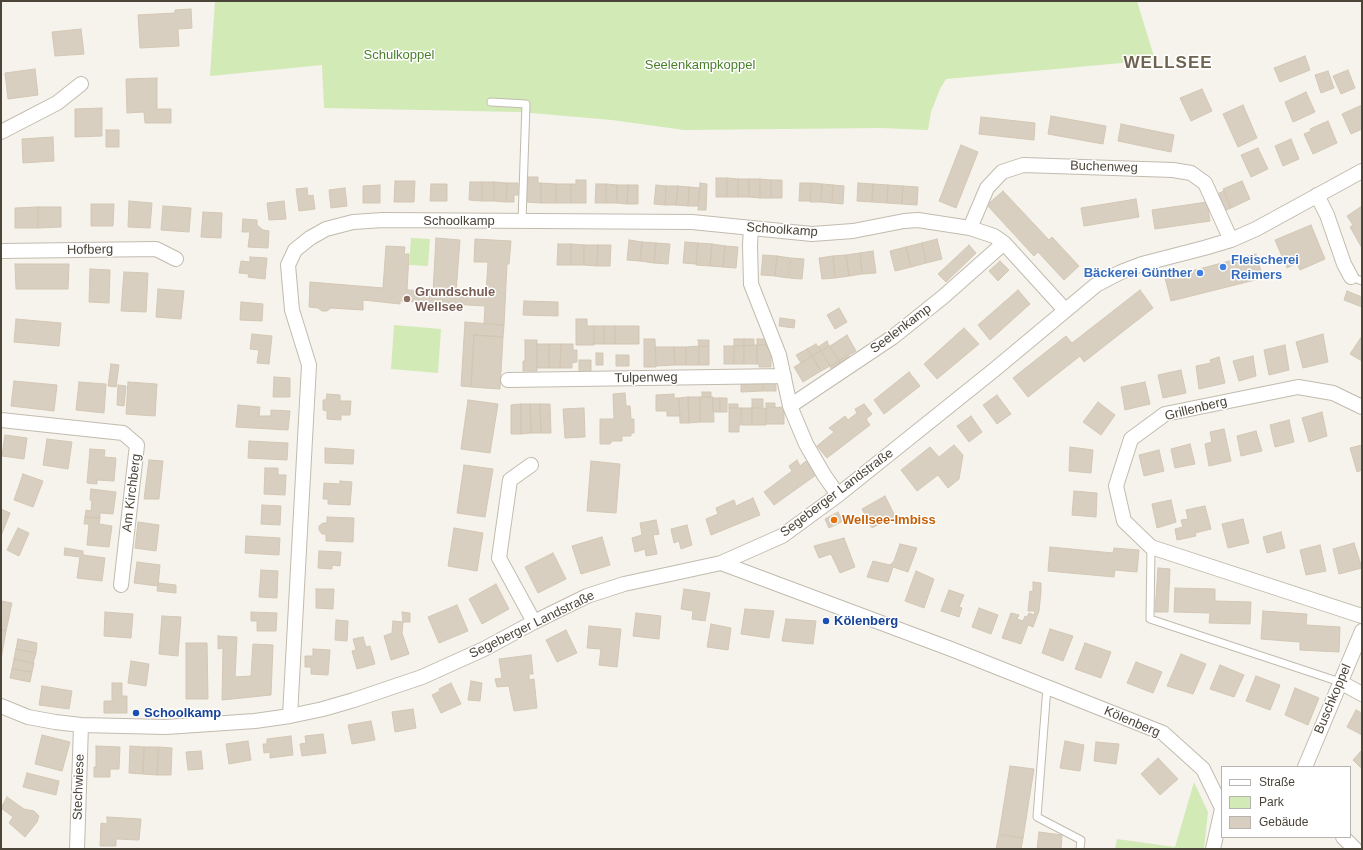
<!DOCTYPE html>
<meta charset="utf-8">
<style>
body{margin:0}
#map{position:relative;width:1363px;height:850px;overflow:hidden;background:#f6f3ec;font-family:Arial,sans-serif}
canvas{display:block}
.frame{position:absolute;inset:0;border:2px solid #4b4439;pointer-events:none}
.legend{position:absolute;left:1221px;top:766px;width:130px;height:72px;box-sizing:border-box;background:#fff;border:1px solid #b7b4b0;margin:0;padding:5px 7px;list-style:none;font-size:12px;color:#4b4439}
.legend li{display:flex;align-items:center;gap:8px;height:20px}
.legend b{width:20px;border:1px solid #b7b4b0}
</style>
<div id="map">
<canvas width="1363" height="850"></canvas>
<div class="frame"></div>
<ul class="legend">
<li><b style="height:5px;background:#fff"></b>Straße</li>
<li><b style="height:11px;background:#d2eab5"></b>Park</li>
<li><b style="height:11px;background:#d8cfc1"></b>Gebäude</li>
</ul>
</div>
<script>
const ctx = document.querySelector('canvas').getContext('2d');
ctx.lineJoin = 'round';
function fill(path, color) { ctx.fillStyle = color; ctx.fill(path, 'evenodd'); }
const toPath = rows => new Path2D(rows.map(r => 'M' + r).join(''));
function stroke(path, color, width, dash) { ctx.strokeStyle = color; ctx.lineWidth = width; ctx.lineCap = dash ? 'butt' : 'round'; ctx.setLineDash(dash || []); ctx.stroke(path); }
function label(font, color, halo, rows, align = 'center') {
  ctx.font = font + ' Arial,sans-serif'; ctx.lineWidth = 3; ctx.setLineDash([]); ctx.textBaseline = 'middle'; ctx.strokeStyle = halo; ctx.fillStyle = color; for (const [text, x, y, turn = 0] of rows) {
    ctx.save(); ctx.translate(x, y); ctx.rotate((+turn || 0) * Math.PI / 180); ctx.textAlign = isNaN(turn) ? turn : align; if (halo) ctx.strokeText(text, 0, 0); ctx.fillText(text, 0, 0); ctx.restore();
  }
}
fill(toPath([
 [215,1,1137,1,1155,60,946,79,940,89,931,112,928,130,881,128,684,130,612,120,519,112,324,108,322,65,210,76],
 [411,238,430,239,428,266,409,265],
 [394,325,441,329,438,373,391,369],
 [1194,782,1208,812,1204,849,1115,849,1117,839,1175,847]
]), '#d2eab5');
const building = toPath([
 [191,9,192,28,178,29,179,46,140,48,138,15,175,13,175,10,191,9],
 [81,29,84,54,55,56,52,32,81,29],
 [1305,56,1310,70,1280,82,1274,68,1305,56],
 [35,69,38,95,8,99,5,73,35,69],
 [1348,70,1355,88,1341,94,1333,76,1348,70],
 [1328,71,1334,88,1321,93,1315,75,1328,71],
 [157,78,157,109,171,109,171,123,145,123,144,112,127,113,126,79,157,78],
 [1202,89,1212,111,1191,121,1180,98,1202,89],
 [1306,92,1315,112,1293,122,1285,102,1306,92],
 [1243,105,1257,138,1238,147,1223,114,1243,105],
 [1362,105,1362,129,1351,134,1342,114,1362,105],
 [102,108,102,136,75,137,75,109,102,108],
 [1051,116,1106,126,1103,144,1048,134,1051,116],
 [981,117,1035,123,1034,140,979,134,981,117],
 [1328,121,1337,143,1313,154,1304,134,1311,131,1310,129,1328,121],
 [1121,124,1174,135,1171,152,1118,141,1121,124],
 [106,130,119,130,119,147,106,147,106,130],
 [53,137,54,161,23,163,22,139,53,137],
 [1291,139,1299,159,1283,166,1275,146,1291,139],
 [961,145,978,152,956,208,939,201,961,145],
 [1258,148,1268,169,1251,177,1241,155,1258,148],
 [528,177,538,177,538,183,541,183,541,203,526,202,526,183,528,183,528,177],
 [716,178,727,178,727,197,716,197,716,178],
 [727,178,738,179,738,197,727,197,727,178],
 [738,179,749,179,749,197,738,197,738,179],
 [749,179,760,179,760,198,749,197,749,179],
 [760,179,771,180,771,198,760,198,760,179],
 [576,180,586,180,586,203,571,203,571,184,576,184,576,180],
 [771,180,782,180,782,198,771,198,771,180],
 [395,181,415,181,414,202,394,202,395,181],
 [1242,181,1250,199,1231,208,1223,189,1242,181],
 [470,182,482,182,482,201,469,200,470,182],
 [482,182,494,182,494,201,482,201,482,182],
 [494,182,507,183,506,202,494,201,494,182],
 [507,183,518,183,518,195,514,195,514,202,506,202,507,183],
 [541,183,556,184,556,203,541,203,541,183],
 [700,183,707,184,706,210,698,210,700,183],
 [800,183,811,183,810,201,799,201,800,183],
 [812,183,822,184,821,202,810,202,812,183],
 [858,183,873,184,872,202,857,201,858,183],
 [431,184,447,184,447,201,430,201,431,184],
 [556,184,571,184,571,203,556,203,556,184],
 [596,184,606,184,606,203,595,203,596,184],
 [606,184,617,185,617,203,606,203,606,184],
 [822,184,833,185,832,203,821,202,822,184],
 [873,184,888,185,887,203,872,202,873,184],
 [380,185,380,203,363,203,363,186,380,185],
 [617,185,628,185,627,204,617,203,617,185],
 [628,185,638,185,638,204,627,204,628,185],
 [656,185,666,186,665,205,654,204,656,185],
 [833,185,844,186,843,204,832,203,833,185],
 [888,185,903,186,902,204,887,203,888,185],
 [666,186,678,186,676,205,665,205,666,186],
 [678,186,689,187,688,206,676,205,678,186],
 [903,186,918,187,917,205,902,204,903,186],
 [689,187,700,188,698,206,688,206,689,187],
 [307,188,308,196,313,195,315,209,299,211,296,189,307,188],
 [345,188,347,206,331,208,329,190,345,188],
 [1003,191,1049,240,1052,237,1079,266,1064,280,1038,252,1034,256,987,205,1003,191],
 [1224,191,1231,208,1224,211,1217,194,1224,191],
 [1136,199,1139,217,1084,226,1081,208,1136,199],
 [129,201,152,203,150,228,128,227,129,201],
 [284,201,286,219,269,220,267,203,284,201],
 [1207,202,1210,221,1155,229,1152,210,1207,202],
 [91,204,114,204,113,226,91,226,91,204],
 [163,206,191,208,189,232,161,230,163,206],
 [1362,206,1362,248,1350,227,1353,225,1347,216,1362,206],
 [38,207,38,228,15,228,15,208,38,207],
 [38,207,61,207,61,227,38,228,38,207],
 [203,212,222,213,221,238,201,237,203,212],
 [243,219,257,220,257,225,263,230,269,231,268,248,248,247,250,232,242,232,243,219],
 [1311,225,1325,259,1300,270,1297,263,1287,268,1275,240,1311,225],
 [436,238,460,240,456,292,486,294,488,262,474,262,475,239,511,241,509,264,507,264,504,325,484,324,485,306,452,304,451,307,432,306,432,303,400,301,400,304,363,300,363,310,331,308,327,311,322,311,318,308,309,307,310,282,383,288,386,246,405,247,404,254,409,254,407,290,433,291,436,238],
 [937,239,942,259,926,263,922,243,937,239],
 [629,240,642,242,640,261,627,260,629,240],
 [642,242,656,243,654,263,640,261,642,242],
 [685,242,698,243,696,264,683,263,685,242],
 [656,243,670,244,668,264,654,263,656,243],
 [698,243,712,244,710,266,696,265,698,243],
 [922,243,926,263,911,267,906,247,922,243],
 [558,244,571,244,571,265,557,265,558,244],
 [571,244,584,245,584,265,571,265,571,244],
 [712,244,725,246,723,267,710,266,712,244],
 [584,245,598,245,597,266,584,265,584,245],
 [598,245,611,245,610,266,597,266,598,245],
 [969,245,976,253,946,282,938,274,969,245],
 [725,246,738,247,736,268,723,267,725,246],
 [906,247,911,267,895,271,890,251,906,247],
 [873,251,876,273,862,274,860,253,873,251],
 [860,253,862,274,849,276,846,255,860,253],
 [1256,254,1263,278,1171,301,1165,278,1256,254],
 [763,255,777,256,775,276,761,275,763,255],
 [846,255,849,276,835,278,833,256,846,255],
 [777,256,790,258,788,278,775,276,777,256],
 [833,256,835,278,822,279,819,258,833,256],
 [250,257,267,258,265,279,248,277,249,274,239,273,241,261,250,262,250,257],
 [791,258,804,259,802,279,789,278,791,258],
 [1000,261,1009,270,998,281,989,271,1000,261],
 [15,264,69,264,68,289,16,289,15,264],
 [90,269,110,270,109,303,89,302,90,269],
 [124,272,148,273,146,312,121,311,124,272],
 [158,289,184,291,181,319,156,317,158,289],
 [1018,290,1030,304,990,340,978,325,1018,290],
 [1140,290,1153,308,1084,362,1080,356,1028,397,1013,378,1066,336,1072,343,1140,290],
 [1347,291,1362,297,1362,307,1344,300,1347,291],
 [524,301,558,302,558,316,523,315,524,301],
 [241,302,263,304,262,321,240,320,241,302],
 [839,308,847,322,835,329,827,315,839,308],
 [780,318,795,320,794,328,779,326,780,318],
 [16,319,61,323,59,346,14,342,16,319],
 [576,319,587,319,587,326,594,326,594,345,576,345,576,319],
 [465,322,504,325,503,337,474,335,471,387,461,386,465,322],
 [594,326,604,326,604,344,594,344,594,326],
 [604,326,615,326,615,344,604,344,604,326],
 [615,326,639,326,639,344,615,344,615,326],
 [964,328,979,344,937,379,924,364,964,328],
 [252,334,272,336,269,364,257,363,259,350,250,349,252,334],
 [1323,334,1328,362,1303,368,1296,342,1323,334],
 [474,335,503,337,500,389,471,387,474,335],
 [847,335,856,351,839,361,830,346,847,335],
 [1362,336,1362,361,1350,354,1362,336],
 [644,339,655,339,656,367,644,367,644,339],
 [734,339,744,339,744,346,734,346,734,339],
 [744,339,754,339,754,345,744,346,744,339],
 [757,339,767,339,767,345,757,345,757,339],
 [525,340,537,340,537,371,523,371,523,361,525,361,525,340],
 [698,340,709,340,709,346,699,346,698,340],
 [827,341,829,346,821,351,818,347,827,341],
 [537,344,549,344,549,368,537,368,537,344],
 [549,344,561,344,560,368,549,368,549,344],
 [561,344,573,344,573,350,577,350,577,362,572,363,572,368,560,368,561,344],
 [816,344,821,351,812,356,807,349,816,344],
 [757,345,767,345,767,348,771,348,771,367,759,367,759,364,757,364,757,345],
 [757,345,757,364,744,364,744,346,757,345],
 [1285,345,1289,370,1269,375,1264,350,1285,345],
 [699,346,709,346,709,365,699,365,699,346],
 [699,346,699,365,686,365,686,347,699,346],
 [724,346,734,346,734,364,724,364,724,346],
 [734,346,744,346,744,364,734,364,734,346],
 [829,346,839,361,830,366,821,351,829,346],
 [655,347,674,347,675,365,656,366,655,347],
 [674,347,686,347,686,365,675,365,674,347],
 [807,349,812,356,801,363,796,355,807,349],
 [821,351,830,366,821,371,812,356,821,351],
 [596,353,603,353,603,365,596,365,596,353],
 [616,355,629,355,629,366,616,366,616,355],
 [848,355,851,359,841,365,839,361,848,355],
 [812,356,821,371,803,382,794,367,812,356],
 [1253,356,1256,376,1239,381,1233,361,1253,356],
 [1219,357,1225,383,1199,389,1196,366,1211,363,1210,360,1219,357],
 [579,360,591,360,591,374,579,374,579,360],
 [839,361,841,365,832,371,830,366,839,361],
 [111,364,119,365,116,387,108,386,111,364],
 [1181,370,1186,393,1163,398,1158,375,1181,370],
 [909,372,920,386,884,414,874,400,909,372],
 [274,377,290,378,290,397,273,397,274,377],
 [14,381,57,385,54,411,11,406,14,381],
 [762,381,763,391,741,392,741,382,762,381],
 [763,381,767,381,776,385,776,391,763,391,763,381],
 [79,382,106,384,104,413,76,410,79,382],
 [128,382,157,384,155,416,126,414,128,382],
 [1145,382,1150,404,1125,410,1121,387,1145,382],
 [118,385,126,386,124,406,117,405,118,385],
 [702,392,711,392,711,397,702,397,702,392],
 [625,393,626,406,630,406,631,419,634,419,634,433,631,433,631,436,622,436,622,441,612,441,610,444,600,444,600,419,614,419,613,394,625,393],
 [327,394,340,395,340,401,351,401,350,415,341,415,341,420,327,419,327,411,323,410,323,400,326,400,327,394],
 [674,394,674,398,679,398,680,416,667,416,667,411,656,411,656,395,674,394],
 [997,395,1011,414,997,424,983,405,997,395],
 [688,397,700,397,700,422,689,423,688,397],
 [688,397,689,423,680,423,679,398,688,397],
 [700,397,713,397,714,422,700,422,700,397],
 [713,398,720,398,720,412,713,412,713,398],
 [720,398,727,398,727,412,720,412,720,398],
 [752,399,763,399,763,407,752,408,752,399],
 [468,400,498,404,490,453,461,449,468,400],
 [1098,402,1115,415,1101,435,1083,422,1098,402],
 [766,403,775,403,775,407,766,407,766,403],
 [521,404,521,434,511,434,511,405,521,404],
 [521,404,530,404,531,433,521,434,521,404],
 [530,404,540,404,541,433,531,433,530,404],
 [540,404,550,404,551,433,541,433,540,404],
 [729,404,738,404,738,408,729,408,729,404],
 [864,404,872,414,866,419,870,425,827,458,817,446,834,432,829,428,845,416,848,420,857,413,855,409,864,404],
 [238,405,260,407,259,416,271,416,271,410,290,411,288,430,236,427,238,405],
 [784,407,784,424,766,424,766,408,784,407],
 [584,408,585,437,565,438,563,409,584,408],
 [729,408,741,408,741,425,739,425,739,432,729,432,729,408],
 [741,408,752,408,752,425,742,425,741,408],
 [752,408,766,408,766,425,752,425,752,408],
 [1322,412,1327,436,1309,442,1302,418,1322,412],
 [971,416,982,432,969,442,957,426,971,416],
 [1289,420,1294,442,1275,447,1270,425,1289,420],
 [1224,429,1231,461,1209,466,1205,444,1212,442,1210,432,1224,429],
 [1256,431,1262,451,1241,456,1237,436,1256,431],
 [5,435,27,438,24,459,2,456,5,435],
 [47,439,72,442,68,469,43,465,47,439],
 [249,441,288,443,287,460,248,458,249,441],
 [1190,444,1195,464,1175,468,1171,449,1190,444],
 [954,445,963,455,959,479,948,488,938,475,917,491,901,470,930,447,939,457,954,445],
 [1362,445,1362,470,1357,472,1350,448,1362,445],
 [1070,447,1093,450,1091,473,1069,471,1070,447],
 [325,448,354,450,353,464,325,463,325,448],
 [90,449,105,450,104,457,116,458,114,481,97,480,97,484,87,483,90,449],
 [1159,450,1164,471,1144,476,1139,455,1159,450],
 [149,460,163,461,159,499,144,499,149,460],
 [797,460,800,466,806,461,816,475,774,505,764,492,792,471,789,466,797,460],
 [591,461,620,464,616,513,587,511,591,461],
 [464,465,493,469,485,517,457,513,464,465],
 [265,468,278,468,278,475,286,475,285,495,264,494,265,468],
 [23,474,43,481,33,507,14,500,23,474],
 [340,481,352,482,350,505,328,504,328,499,323,499,324,483,340,484,340,481],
 [91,489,116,492,113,514,100,513,100,518,85,517,86,510,91,511,92,501,90,500,91,489],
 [1074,491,1097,493,1096,517,1072,515,1074,491],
 [885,496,895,516,872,528,862,509,885,496],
 [753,498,760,515,711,535,706,519,718,514,716,508,734,500,736,506,753,498],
 [1171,500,1176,522,1157,528,1152,504,1171,500],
 [262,505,281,506,280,525,261,524,262,505],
 [1205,506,1211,529,1195,533,1196,536,1177,540,1175,529,1183,527,1181,520,1188,519,1186,510,1205,506],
 [1,509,10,513,1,536,1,509],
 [838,512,843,521,829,528,825,519,838,512],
 [85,517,100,518,99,524,112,526,109,547,87,545,89,524,84,524,85,517],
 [327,517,354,518,353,542,326,541,326,534,322,534,319,530,319,526,323,523,327,523,327,517],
 [1243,519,1249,543,1228,548,1222,524,1243,519],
 [656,520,659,534,653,535,657,554,646,556,645,549,635,552,632,538,642,535,640,523,656,520],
 [138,522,159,525,156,551,135,548,138,522],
 [687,525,692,545,681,549,679,541,674,543,671,529,687,525],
 [18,528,29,533,19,556,7,550,18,528],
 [454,528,483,533,477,571,448,566,454,528],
 [1281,532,1285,548,1267,553,1263,537,1281,532],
 [246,536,280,538,279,555,245,553,246,536],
 [602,537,610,565,581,574,572,546,602,537],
 [844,538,855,567,840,573,831,554,819,558,814,546,844,538],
 [1354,543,1362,568,1339,574,1333,549,1354,543],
 [900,544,917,548,908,572,893,567,888,582,867,577,873,561,890,565,894,561,900,544],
 [1320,545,1326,571,1306,575,1300,550,1320,545],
 [1050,547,1113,553,1114,548,1139,550,1137,572,1115,570,1114,577,1048,571,1050,547],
 [65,548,83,551,83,555,105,558,102,581,77,578,80,557,64,555,65,548],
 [319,551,341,552,340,566,332,565,332,569,318,568,319,551],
 [553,553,566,579,538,593,525,567,553,553],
 [137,562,160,565,158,586,134,583,137,562],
 [1158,568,1170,569,1168,612,1155,612,1158,568],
 [261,570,278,571,277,598,259,597,261,570],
 [916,571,934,579,924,608,905,601,916,571],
 [1033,582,1041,583,1041,592,1039,611,1033,627,1028,625,1021,644,1002,638,1011,613,1019,615,1017,619,1023,621,1025,616,1027,617,1029,613,1034,615,1035,611,1028,611,1030,591,1033,592,1033,582],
 [158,583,176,585,176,593,157,591,158,583],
 [496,584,509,609,482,624,469,599,496,584],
 [1175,588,1215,589,1215,601,1251,602,1250,624,1209,623,1210,613,1174,612,1175,588],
 [316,589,334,589,333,609,316,608,316,589],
 [684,589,710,593,705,621,692,619,693,611,681,609,684,589],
 [949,590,964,595,959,607,962,608,959,617,941,611,949,590],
 [1,601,12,603,6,631,1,630,1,601],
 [457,605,468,631,439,643,428,617,457,605],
 [979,608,998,615,991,634,972,627,979,608],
 [745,609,774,611,769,638,741,634,745,609],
 [1263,611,1307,614,1306,625,1340,627,1339,652,1300,650,1300,642,1261,639,1263,611],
 [105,612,133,614,131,638,104,636,105,612],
 [251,612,277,613,276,631,257,631,257,621,251,621,251,612],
 [402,612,410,613,410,622,403,622,402,612],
 [636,613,661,616,659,639,633,636,636,613],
 [162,616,181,617,178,656,159,654,162,616],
 [786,619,816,621,813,644,782,641,786,619],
 [336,620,348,621,347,641,335,640,336,620],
 [393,621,403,622,402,633,409,654,391,660,384,636,392,633,393,621],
 [711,624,731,628,728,650,707,647,711,624],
 [589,626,621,629,617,667,599,665,601,649,587,648,589,626],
 [1050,629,1073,636,1063,661,1042,653,1050,629],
 [1,630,6,631,1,659,1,630],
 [566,630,577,653,557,662,546,640,566,630],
 [218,636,237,637,235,677,251,676,253,644,273,645,271,695,222,700,223,648,218,649,218,636],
 [363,637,366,647,370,646,375,664,357,669,352,651,356,650,353,639,363,637],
 [18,639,37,643,36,653,16,649,18,639],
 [186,643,207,643,208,699,186,699,186,643],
 [1085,643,1111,652,1101,678,1075,669,1085,643],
 [16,649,36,653,33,663,14,659,16,649],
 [313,649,330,650,328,675,311,674,311,667,305,667,305,656,313,656,313,649],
 [1181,654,1206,664,1193,694,1167,686,1181,654],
 [531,655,533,674,529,674,529,680,534,679,537,708,514,711,509,686,497,687,495,679,502,678,499,659,531,655],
 [14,659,34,663,32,672,12,669,14,659],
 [131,661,149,664,146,686,128,683,131,661],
 [1136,662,1162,672,1153,693,1127,683,1136,662],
 [1220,665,1244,675,1234,697,1210,689,1220,665],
 [12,669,32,672,30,682,10,678,12,669],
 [1256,676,1280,685,1270,710,1246,701,1256,676],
 [471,681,482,683,480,701,468,700,471,681],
 [112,683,122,683,122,696,127,696,127,713,104,713,104,701,112,701,112,683],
 [451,683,461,704,441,713,432,695,440,691,439,689,451,683],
 [42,686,72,691,69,709,39,705,42,686],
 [1295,688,1319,698,1308,725,1285,715,1295,688],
 [413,709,416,728,395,732,392,712,413,709],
 [1356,710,1362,713,1362,735,1347,727,1356,710],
 [371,721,375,740,352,744,348,725,371,721],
 [323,734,326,753,302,756,300,744,306,743,305,736,323,734],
 [42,735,70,742,62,771,35,764,42,735],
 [291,736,293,755,270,758,270,752,264,753,263,744,267,744,267,739,291,736],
 [248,741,251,760,229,764,226,744,248,741],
 [1065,741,1084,745,1080,771,1060,768,1065,741],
 [1096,742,1119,744,1116,764,1094,761,1096,742],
 [96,746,120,747,119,769,110,769,110,777,94,777,94,767,96,767,96,746],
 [130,746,144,747,143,774,129,773,130,746],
 [144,747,158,747,157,775,143,774,144,747],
 [159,747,172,748,171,775,157,775,159,747],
 [1362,750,1362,769,1353,760,1362,750],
 [201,751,203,769,188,770,186,752,201,751],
 [1158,758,1178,779,1160,795,1141,774,1158,758],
 [1010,766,1034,769,1023,838,999,834,1010,766],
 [27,773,59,781,56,795,23,787,27,773],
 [7,797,24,809,34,811,39,816,37,822,25,837,9,823,13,817,1,808,7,797],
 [107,817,141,819,139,840,116,839,116,846,100,846,101,823,107,824,107,817],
 [1039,832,1062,835,1061,849,1037,849,1039,832],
 [999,835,1023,838,1021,849,996,849,999,835]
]);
fill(building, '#d8cfc1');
stroke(building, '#d3c7b4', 1);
const service = toPath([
 [491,102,526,104,522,221],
 [1351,277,1362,281],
 [1151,547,1150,619,1340,682],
 [1047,687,1037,817,1081,840,1080,849]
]);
const minor = toPath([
 [1,132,57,103,81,84],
 [1317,195,1327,215,1344,264,1351,277],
 [751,228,750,245,751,284,779,355,790,406,806,444,824,475,838,495],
 [970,228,987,188,1002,172,1023,165,1173,170,1191,173,1205,183,1231,240],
 [1,251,156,249,176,259],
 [508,380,784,376],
 [790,406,893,337,943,297,1004,243],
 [1362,407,1333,393,1298,387,1165,414,1131,439,1116,486,1124,521,1151,547,1362,616],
 [1,420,123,433,137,445,121,585],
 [531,465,510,480,499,558,534,622],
 [721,563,951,649,1163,733,1203,769,1222,808],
 [1340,682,1362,694],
 [1,706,28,717,55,722,81,725,166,727,255,721,290,716,323,709,354,700,422,677,484,649,534,622,587,596,624,584,721,563,782,536,838,495,994,370,1096,285,1121,272,1142,264,1204,248,1231,240,1256,229,1362,171],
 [290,716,309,365,292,310,288,265,295,250,310,238,326,229,353,222,383,220,692,222,812,234,853,231,904,221,918,220,970,228,994,236,1004,243,1065,310],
 [1305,767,1362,631],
 [1343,837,1355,849],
 [77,849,81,725],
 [1213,849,1222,809]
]);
stroke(service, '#c2bbae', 9);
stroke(minor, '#c2bbae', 16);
stroke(service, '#fff', 7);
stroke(minor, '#fff', 14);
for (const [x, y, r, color] of [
 [1223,267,4,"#3f7fe0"],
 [1200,273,4,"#3f7fe0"],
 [407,299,4,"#8d6e63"],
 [834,520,4,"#e8710a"],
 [826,621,4,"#1a4fb4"],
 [136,713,4,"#1a4fb4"]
]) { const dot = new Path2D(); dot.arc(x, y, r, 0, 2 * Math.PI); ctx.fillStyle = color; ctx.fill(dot); stroke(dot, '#fff', 1.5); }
label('13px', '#4a7f2a', '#fff', [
 ["Schulkoppel",399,55],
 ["Seelenkampkoppel",700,65]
]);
label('13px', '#4b4439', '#fff', [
 ["Buchenweg",1104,167,2],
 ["Schoolkamp",459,221],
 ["Schoolkamp",782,230,4],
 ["Hofberg",90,250,-1],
 ["Seelenkamp",901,329,-37],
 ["Tulpenweg",646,378,-1],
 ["Grillenberg",1196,409,-14],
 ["Am Kirchberg",132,493,-83],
 ["Segeberger Landstraße",837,493,-37],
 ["Segeberger Landstraße",532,625,-26],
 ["Buschkoppel",1333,699,-67],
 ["Kölenberg",1132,722,23],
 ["Stechwiese",79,787,-88]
]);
label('bold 13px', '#366cbe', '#fff', [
 ["Fleischerei",1231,260],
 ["Reimers",1231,275],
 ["Bäckerei Günther",1192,273,"right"]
], 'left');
label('bold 13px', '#785e54', '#fff', [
 ["Grundschule",415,292],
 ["Wellsee",415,307]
], 'left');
label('bold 13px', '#c56008', '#fff', [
 ["Wellsee-Imbiss",842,520]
], 'left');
label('bold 13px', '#164399', '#fff', [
 ["Kölenberg",834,621],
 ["Schoolkamp",144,713]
], 'left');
ctx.letterSpacing = '1px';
label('bold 17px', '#6e6250', '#fff', [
 ["WELLSEE",1168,63]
]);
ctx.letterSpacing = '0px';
</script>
